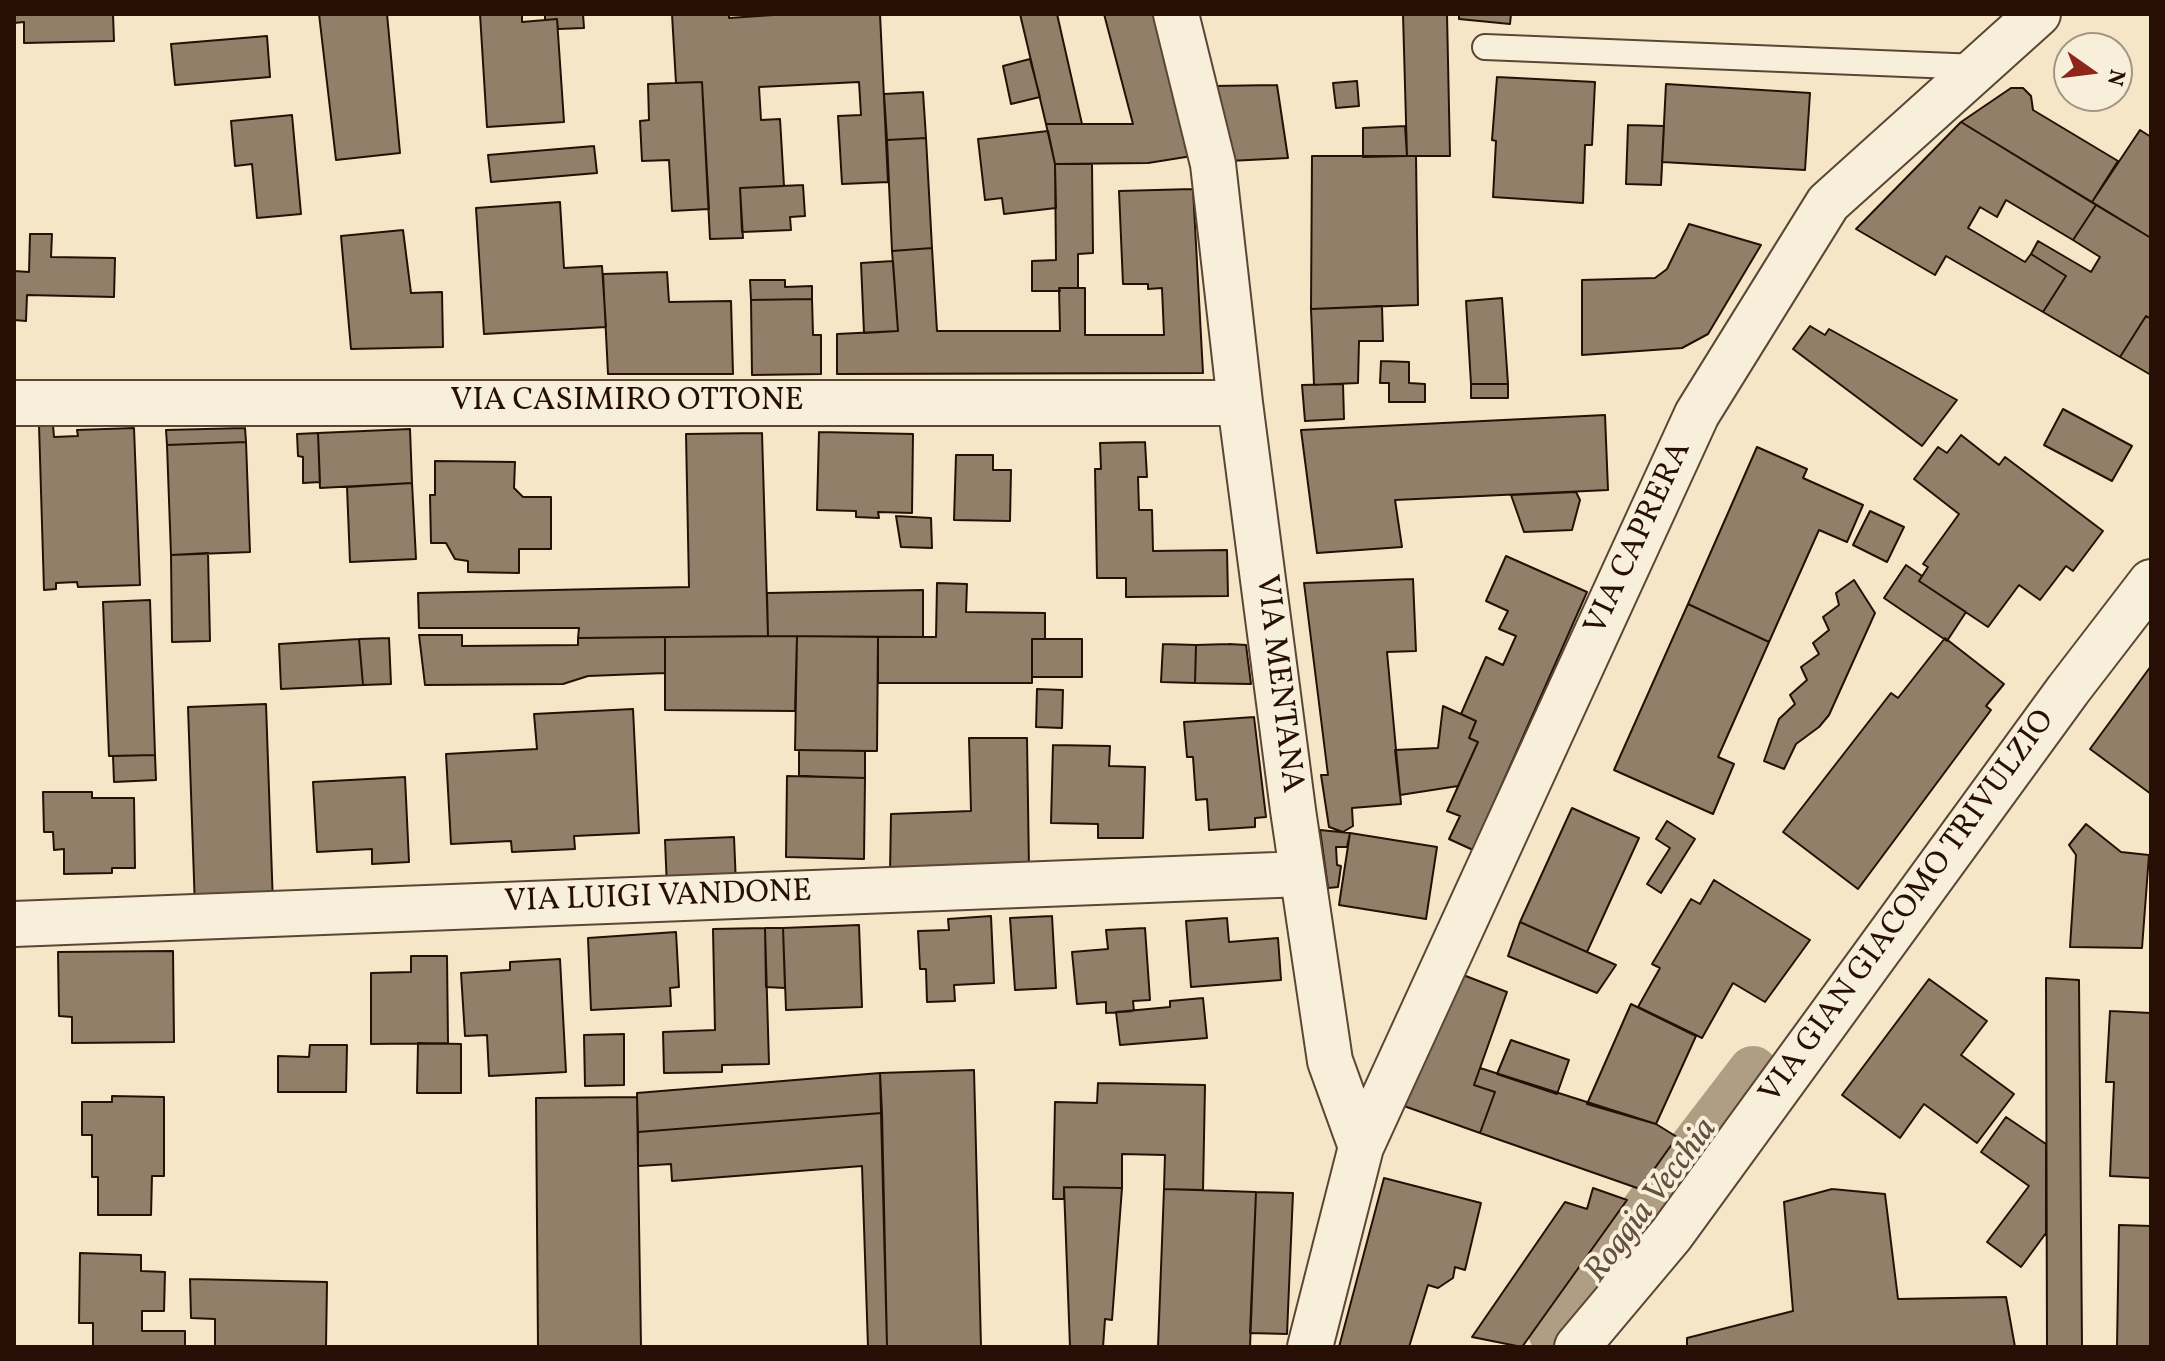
<!DOCTYPE html>
<style>
body{margin:0}
#map{position:relative;width:2165px;height:1361px;overflow:hidden;background:#f4e6c6;font-family:Vollkorn,serif}
canvas{display:block}
.frame{position:absolute;inset:0;border:16px solid #280f05;pointer-events:none}
.north{position:absolute;left:2053px;top:32px;width:80px;height:80px;box-sizing:border-box;background:#f8efda;border:2px solid #a59585;border-radius:50%;rotate:104deg;font-size:22px;font-weight:700;line-height:32px;text-align:center;color:#280f05}
.north::after{content:'';display:block;margin:auto;width:28px;height:36px;background:#8f2418;clip-path:polygon(50% 0,100% 100%,50% 72%,0 100%)}
</style>
<div id="map">
<canvas width="2165" height="1361"></canvas>
<div class="frame"></div>
<div class="north">N</div>
</div>
<script>
const ctx = document.querySelector('canvas').getContext('2d');
ctx.lineJoin = 'round';
const toPath = rows => new Path2D(rows.map(r => 'M' + r).join(''));
function stroke(path, color, width, dash) { ctx.strokeStyle = color; ctx.lineWidth = width; ctx.lineCap = dash ? 'butt' : 'round'; ctx.setLineDash(dash || []); ctx.stroke(path); }
function fill(path, color) { ctx.fillStyle = color; ctx.fill(path, 'evenodd'); }
function label(font, color, halo, rows, align = 'center') {
  ctx.font = font + ' Vollkorn,serif'; ctx.lineWidth = 8; ctx.setLineDash([]); ctx.textBaseline = 'middle'; ctx.strokeStyle = halo; ctx.fillStyle = color; for (const [text, x, y, turn = 0] of rows) {
    ctx.save(); ctx.translate(x, y); ctx.rotate((+turn || 0) * Math.PI / 180); ctx.textAlign = isNaN(turn) ? turn : align; if (halo) ctx.strokeText(text, 0, 0); ctx.fillText(text, 0, 0); ctx.restore();
  }
}
stroke(toPath([
 [1553,1332,1753,1071]
]), '#af9d84', 50);
const building = toPath([
 [14,14,113,14,114,41,24,43,24,22,14,23,14,14],
 [319,14,387,14,400,153,336,160,319,14],
 [480,14,522,14,522,22,557,19,564,122,487,127,480,14],
 [545,14,583,14,584,28,558,29,557,19,545,20,545,14],
 [672,14,729,14,729,18,788,14,880,14,888,182,842,184,838,116,861,115,859,82,759,87,761,120,780,119,784,186,740,188,743,238,710,239,702,82,676,83,672,14],
 [1020,14,1057,14,1082,124,1046,124,1020,14],
 [1104,14,1156,14,1192,156,1148,163,1055,164,1046,124,1133,124,1104,14],
 [1403,14,1447,14,1450,156,1407,156,1403,14],
 [1459,14,1511,14,1510,24,1459,19,1459,14],
 [267,36,270,77,175,85,171,44,267,36],
 [1030,59,1040,97,1011,104,1003,66,1030,59],
 [1497,77,1595,82,1592,145,1585,145,1583,203,1493,197,1496,141,1492,140,1497,77],
 [1357,81,1359,106,1336,108,1333,83,1357,81],
 [702,82,709,209,672,211,669,160,642,161,640,121,649,120,648,84,702,82],
 [1666,84,1810,93,1805,170,1662,162,1666,84],
 [1277,85,1288,158,1229,161,1213,86,1277,85],
 [2011,88,2023,88,2031,96,2033,110,2118,161,2092,202,1961,122,2011,88],
 [923,92,926,138,887,140,884,94,923,92],
 [292,115,301,214,257,218,252,164,235,166,231,121,292,115],
 [1961,122,2096,205,2073,240,2006,200,1997,217,1980,207,1968,228,2025,262,2031,254,2066,276,2043,312,1946,256,1935,275,1856,229,1961,122],
 [1628,125,1664,126,1661,185,1626,184,1628,125],
 [1405,126,1407,156,1363,157,1363,128,1405,126],
 [2140,130,2151,137,2151,238,2092,202,2140,130],
 [1048,131,1055,164,1056,208,1004,214,1002,198,985,200,978,139,1048,131],
 [926,138,932,248,892,251,887,140,926,138],
 [594,146,597,173,491,182,488,155,594,146],
 [1312,156,1416,156,1418,305,1311,309,1312,156],
 [1055,164,1092,164,1093,253,1078,254,1078,288,1059,288,1060,291,1032,291,1032,261,1056,260,1055,164],
 [803,185,805,216,790,217,791,230,742,232,740,188,803,185],
 [1193,189,1203,373,837,374,837,334,898,331,892,251,932,248,937,331,1060,331,1059,288,1085,288,1085,335,1164,335,1162,288,1148,289,1148,284,1123,284,1119,191,1193,189],
 [560,202,564,268,602,266,606,327,484,334,476,208,560,202],
 [2096,205,2151,238,2151,319,2146,316,2120,357,2043,312,2066,276,2031,254,2038,241,2091,272,2100,257,2073,240,2096,205],
 [1689,224,1761,245,1708,334,1682,348,1582,355,1582,280,1655,278,1667,269,1689,224],
 [403,230,411,293,442,292,443,347,351,349,341,236,403,230],
 [30,234,52,234,51,257,115,258,114,297,27,295,26,321,14,320,14,271,29,272,30,234],
 [893,261,898,331,864,333,861,263,893,261],
 [667,272,669,302,731,301,733,374,608,374,603,274,667,272],
 [750,280,785,280,785,287,812,286,812,299,751,300,750,280],
 [1502,298,1508,384,1471,384,1466,301,1502,298],
 [812,299,813,335,821,335,821,374,752,375,751,300,812,299],
 [1382,306,1383,341,1359,341,1358,383,1314,385,1311,309,1382,306],
 [2146,316,2151,319,2151,375,2120,357,2146,316],
 [1810,326,1825,335,1829,329,1957,400,1922,446,1793,349,1810,326],
 [1381,361,1409,362,1409,383,1425,384,1425,402,1389,402,1389,383,1380,383,1381,361],
 [1343,384,1344,419,1305,421,1302,385,1343,384],
 [1471,384,1508,384,1508,398,1471,398,1471,384],
 [2063,409,2132,446,2112,481,2044,445,2063,409],
 [1605,415,1608,490,1395,500,1402,547,1317,553,1301,430,1605,415],
 [39,425,53,425,54,437,78,436,77,430,134,428,140,585,78,587,77,582,56,583,56,589,44,590,39,425],
 [245,428,246,442,167,445,166,430,245,428],
 [410,429,412,483,320,488,318,433,410,429],
 [819,432,913,434,912,513,878,512,879,518,856,517,856,511,817,510,819,432],
 [318,433,320,482,303,483,303,457,298,456,297,434,318,433],
 [762,433,768,636,578,638,579,628,419,628,418,593,689,587,686,434,762,433],
 [1961,435,1999,465,2005,457,2103,531,2073,571,2066,566,2040,600,2019,585,1988,627,1919,581,1928,567,1923,564,1959,514,1914,479,1938,447,1947,453,1961,435],
 [246,442,250,552,171,555,167,445,246,442],
 [1145,442,1147,477,1138,477,1139,510,1152,510,1153,551,1227,550,1228,596,1126,597,1126,578,1097,578,1095,469,1101,469,1100,443,1145,442],
 [1757,447,1807,469,1803,478,1863,505,1847,542,1819,530,1769,642,1688,604,1757,447],
 [956,455,993,455,993,470,1011,470,1010,521,954,520,956,455],
 [435,461,515,462,514,488,523,497,551,497,551,549,519,549,519,573,468,572,468,561,455,559,446,543,431,543,430,495,435,495,435,461],
 [412,483,416,559,350,562,347,487,412,483],
 [1576,492,1580,500,1572,530,1524,532,1511,495,1576,492],
 [1870,511,1904,527,1887,562,1853,545,1870,511],
 [896,516,931,518,932,548,901,547,896,516],
 [208,553,210,641,172,642,171,555,208,553],
 [1506,556,1587,592,1473,850,1449,839,1460,816,1447,811,1478,742,1469,738,1476,721,1461,714,1486,657,1503,665,1516,636,1499,629,1508,611,1486,601,1506,556],
 [1906,565,1922,576,1919,581,1966,612,1947,641,1884,598,1906,565],
 [1413,579,1416,651,1387,652,1401,804,1352,808,1353,826,1343,832,1329,827,1321,775,1328,775,1304,583,1413,579],
 [1854,580,1875,613,1829,715,1819,727,1796,744,1784,769,1764,761,1779,719,1795,704,1790,695,1807,680,1801,667,1819,654,1813,643,1829,630,1823,617,1839,605,1836,593,1854,580],
 [937,583,967,584,966,612,1045,613,1045,639,1032,639,1032,683,878,683,878,637,936,637,937,583],
 [923,590,923,637,768,636,767,593,923,590],
 [150,600,155,755,109,756,103,602,150,600],
 [1688,604,1769,642,1718,757,1734,764,1713,814,1614,770,1688,604],
 [419,635,462,635,462,646,578,645,578,638,665,637,665,673,588,676,563,684,425,685,419,635],
 [797,636,878,637,877,751,795,750,797,636],
 [797,636,795,711,665,710,665,637,797,636],
 [389,638,391,684,363,685,359,639,389,638],
 [1945,638,2004,684,1986,706,1991,710,1858,889,1783,832,1891,693,1898,698,1945,638],
 [359,639,363,685,281,689,279,644,359,639],
 [1032,639,1082,639,1082,677,1032,677,1032,639],
 [1163,644,1196,645,1195,683,1161,682,1163,644],
 [1229,644,1246,645,1251,684,1195,683,1196,645,1229,644],
 [2151,666,2151,794,2090,749,2151,666],
 [1037,689,1063,690,1062,728,1036,727,1037,689],
 [266,704,273,905,195,908,188,707,266,704],
 [1443,706,1476,721,1469,738,1478,742,1458,786,1400,795,1395,750,1438,748,1443,706],
 [633,709,639,833,574,836,575,849,512,852,511,841,451,844,446,754,537,749,534,714,633,709],
 [1254,717,1266,817,1255,818,1255,827,1209,830,1207,799,1196,800,1193,757,1187,757,1184,722,1254,717],
 [969,738,1027,738,1029,869,890,873,891,814,971,811,969,738],
 [1053,745,1110,746,1109,766,1145,767,1143,838,1098,838,1098,824,1051,823,1053,745],
 [799,750,865,751,865,778,799,776,799,750],
 [155,755,156,780,114,782,113,756,155,755],
 [787,776,865,778,864,859,786,857,787,776],
 [405,777,409,862,372,864,372,849,317,852,313,782,405,777],
 [43,792,92,792,92,798,134,798,135,868,112,868,112,873,64,874,64,849,54,850,53,832,44,832,43,792],
 [1572,808,1639,838,1587,952,1520,922,1572,808],
 [1667,821,1695,839,1661,893,1647,884,1670,848,1656,839,1667,821],
 [2086,824,2121,852,2149,855,2142,948,2070,947,2076,855,2069,845,2086,824],
 [1320,830,1350,833,1347,847,1336,847,1337,865,1341,866,1338,887,1328,888,1320,830],
 [1350,833,1437,847,1426,919,1339,905,1350,833],
 [734,837,736,885,667,888,665,840,734,837],
 [1714,880,1810,940,1765,1002,1733,983,1702,1038,1638,1007,1660,968,1652,964,1691,899,1700,904,1714,880],
 [991,916,994,983,954,985,955,1001,927,1002,926,969,920,969,918,931,949,930,948,919,991,916],
 [1052,916,1056,988,1015,990,1010,918,1052,916],
 [1227,918,1229,942,1278,938,1281,980,1191,987,1186,921,1227,918],
 [1520,922,1587,952,1616,965,1597,993,1508,956,1520,922],
 [859,925,862,1007,786,1010,783,928,859,925],
 [765,928,783,928,785,988,766,987,765,928],
 [765,928,769,1064,722,1065,722,1072,664,1073,663,1032,715,1030,713,929,765,928],
 [1145,928,1150,1000,1133,1001,1134,1011,1106,1013,1106,1002,1077,1004,1072,952,1108,949,1106,930,1145,928],
 [676,932,679,987,670,988,671,1006,591,1010,588,938,676,932],
 [173,951,174,1042,72,1043,72,1017,59,1016,58,952,173,951],
 [411,956,447,956,448,1043,371,1044,371,973,411,972,411,956],
 [560,959,566,1072,489,1076,487,1035,465,1036,461,973,510,970,510,962,560,959],
 [1458,973,1507,992,1474,1085,1495,1092,1480,1133,1404,1106,1458,973],
 [2046,978,2079,980,2082,1347,2047,1347,2046,978],
 [1929,979,1987,1021,1961,1055,2014,1094,1977,1143,1924,1104,1900,1138,1842,1095,1929,979],
 [1203,998,1207,1038,1120,1045,1116,1012,1170,1007,1170,1001,1203,998],
 [1631,1004,1696,1036,1656,1124,1587,1104,1631,1004],
 [2110,1011,2151,1013,2151,1178,2110,1176,2114,1082,2106,1082,2110,1011],
 [624,1034,624,1085,585,1086,584,1035,624,1034],
 [1511,1040,1569,1060,1557,1094,1497,1074,1511,1040],
 [418,1043,461,1044,461,1093,417,1093,418,1043],
 [310,1045,347,1045,346,1092,278,1092,278,1056,309,1057,310,1045],
 [1480,1068,1656,1124,1677,1137,1640,1189,1480,1133,1495,1092,1474,1085,1480,1068],
 [974,1070,981,1347,868,1347,887,1346,880,1073,974,1070],
 [880,1073,882,1113,638,1132,637,1093,880,1073],
 [1098,1083,1205,1085,1203,1190,1164,1189,1165,1155,1122,1154,1122,1188,1064,1187,1064,1199,1053,1199,1055,1102,1097,1103,1098,1083],
 [112,1096,164,1097,164,1176,152,1176,151,1215,98,1215,98,1177,92,1177,92,1135,82,1135,82,1102,112,1102,112,1096],
 [637,1097,641,1347,538,1347,536,1098,637,1097],
 [882,1113,887,1346,868,1347,862,1166,672,1181,671,1164,638,1166,638,1132,882,1113],
 [2006,1117,2046,1144,2046,1233,2021,1267,1987,1242,2029,1186,1981,1152,2006,1117],
 [1384,1178,1481,1203,1465,1270,1455,1267,1453,1278,1438,1288,1428,1285,1409,1347,1339,1347,1384,1178],
 [1064,1187,1122,1188,1112,1320,1105,1319,1103,1347,1070,1347,1064,1187],
 [1593,1188,1627,1200,1522,1347,1472,1337,1565,1202,1587,1209,1593,1188],
 [1164,1189,1256,1192,1250,1347,1158,1347,1164,1189],
 [1832,1189,1885,1194,1898,1299,2006,1297,2015,1347,1687,1347,1687,1338,1793,1311,1784,1202,1832,1189],
 [1256,1192,1293,1193,1287,1334,1250,1333,1256,1192],
 [2119,1225,2151,1226,2151,1347,2117,1347,2119,1225],
 [80,1253,141,1255,141,1271,165,1272,164,1311,142,1311,142,1331,185,1331,185,1347,93,1347,93,1323,79,1323,80,1253],
 [190,1279,327,1282,326,1347,215,1347,215,1319,191,1318,190,1279]
]);
fill(building, '#927f69');
stroke(building, '#280f05', 2);
const lane = toPath([
 [1485,47,1978,67]
]);
const street = toPath([
 [1176,14,1213,164,1240,403,1293,810,1330,1061,1361,1147],
 [14,403,1240,403],
 [14,924,1302,874],
 [1310,1347,1361,1147,1697,414,1828,203,2038,14],
 [1577,1347,1671,1235,2068,690,2151,582]
]);
stroke(lane, '#5b4535', 28);
stroke(street, '#5b4535', 48);
stroke(lane, '#f8efda', 24);
stroke(street, '#f8efda', 44);
label('32px', '#280f05', '#f8efda', [
 ["VIA CASIMIRO OTTONE",627,403],
 ["VIA CAPRERA",1640,539,-65],
 ["VIA MENTANA",1277,684,83],
 ["VIA LUIGI VANDONE",658,899,-2],
 ["VIA GIAN GIACOMO TRIVULZIO",1909,908,-54]
]);
label('italic 34px', '#654f3e', '#f8efda', [
 ["Roggia Vecchia",1653,1202,-53]
]);
</script>
